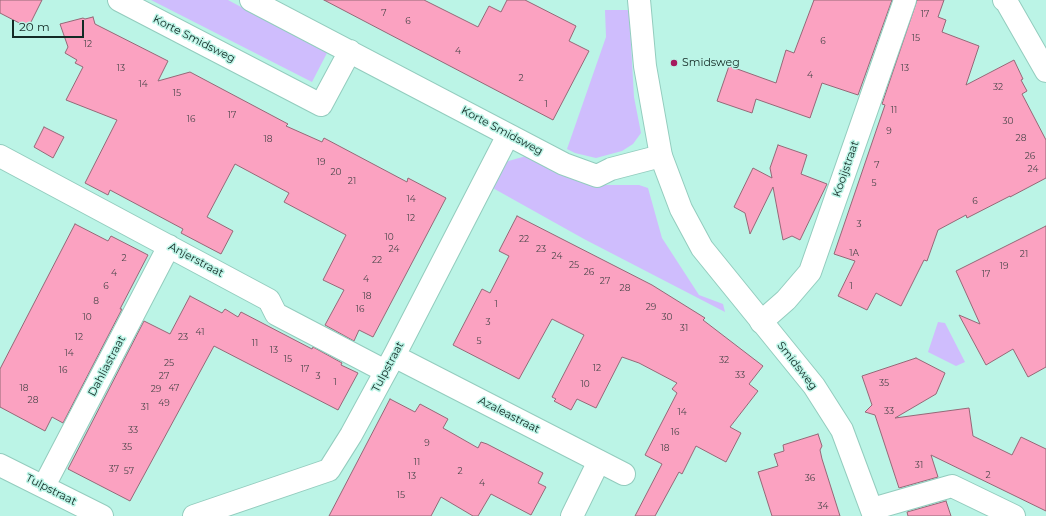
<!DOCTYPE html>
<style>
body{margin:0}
#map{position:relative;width:1046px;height:516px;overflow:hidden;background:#bbf4e6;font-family:Montserrat,sans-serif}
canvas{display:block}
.scale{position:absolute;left:12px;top:20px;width:72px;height:18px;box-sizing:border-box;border:2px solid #132a25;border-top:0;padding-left:5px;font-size:12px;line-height:14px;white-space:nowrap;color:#132a25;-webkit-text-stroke:3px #bbf4e6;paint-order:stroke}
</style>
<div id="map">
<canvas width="1046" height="516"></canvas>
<div class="scale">20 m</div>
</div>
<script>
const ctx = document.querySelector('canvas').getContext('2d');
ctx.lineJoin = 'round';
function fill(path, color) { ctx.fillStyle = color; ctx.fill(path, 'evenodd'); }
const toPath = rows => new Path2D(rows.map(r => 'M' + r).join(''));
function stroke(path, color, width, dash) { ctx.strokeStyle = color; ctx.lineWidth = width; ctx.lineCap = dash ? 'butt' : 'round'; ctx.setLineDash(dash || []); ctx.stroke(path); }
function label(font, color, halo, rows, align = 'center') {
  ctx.font = font + ' Montserrat,sans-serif'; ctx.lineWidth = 3; ctx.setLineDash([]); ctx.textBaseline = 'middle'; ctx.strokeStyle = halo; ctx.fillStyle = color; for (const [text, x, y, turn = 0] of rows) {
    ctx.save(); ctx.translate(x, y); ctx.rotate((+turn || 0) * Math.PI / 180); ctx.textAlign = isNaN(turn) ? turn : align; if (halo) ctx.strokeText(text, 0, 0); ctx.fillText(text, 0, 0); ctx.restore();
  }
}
fill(toPath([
 [151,0,228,0,327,53,312,82],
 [605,10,629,10,634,97,641,133,633,144,622,151,596,158,575,153,567,149,606,37],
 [526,156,605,185,639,185,648,188,662,238,699,295,723,304,725,312,584,239,491,187,505,162],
 [938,322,945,323,965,362,956,366,928,352]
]), '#cfbdfd');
const building = toPath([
 [0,0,42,0,29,26,27,27,0,13,0,0],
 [324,0,424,0,478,27,489,6,501,12,507,0,525,0,576,26,569,41,589,51,553,120,324,0],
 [814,0,892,0,858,95,822,83,810,118,756,99,752,113,717,101,729,66,776,83,786,50,794,53,814,0],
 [917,0,944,0,938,17,946,20,942,32,979,46,966,85,1014,60,1023,79,1021,80,1027,91,1022,94,1046,140,1046,178,1010,197,1010,196,967,218,966,215,938,230,927,261,924,260,901,306,876,293,867,310,838,296,855,261,834,254,876,131,885,105,882,104,917,0],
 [93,17,95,24,168,61,158,81,190,72,288,124,286,126,322,142,324,138,407,182,408,178,446,198,373,337,359,330,354,341,325,325,344,290,323,280,346,235,284,202,289,193,235,164,207,217,233,231,221,254,181,233,183,229,110,190,108,195,85,183,117,120,66,100,83,67,75,63,77,60,65,53,68,47,60,24,83,18,85,19,93,17],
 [44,127,64,137,53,158,34,147,44,127],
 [778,145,807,155,801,174,827,184,800,240,792,236,783,240,773,187,750,234,745,213,734,207,753,168,772,178,770,168,778,145],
 [517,216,652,285,705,318,703,320,763,366,749,384,758,391,730,427,741,433,726,462,696,446,682,474,679,472,655,516,635,516,662,464,645,455,677,393,672,389,677,383,639,363,622,357,596,408,577,399,571,410,554,401,556,399,552,397,584,335,552,319,519,379,453,345,482,289,490,293,509,256,499,251,517,216],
 [75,224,108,241,111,236,148,255,120,309,122,309,63,423,52,417,45,431,0,407,0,369,75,224],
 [1046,226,1046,367,1028,377,1013,349,986,365,959,315,980,324,956,271,1046,226],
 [190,296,222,313,225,309,238,317,241,312,312,349,313,347,342,363,341,365,358,373,338,410,214,346,130,501,68,469,144,321,170,334,190,296],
 [916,358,945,373,936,394,895,418,969,408,973,436,1012,455,1021,437,1046,449,1046,511,931,455,938,477,899,488,875,415,865,412,872,405,862,376,916,358],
 [390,399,415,412,420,404,448,419,443,428,478,448,481,442,487,444,543,473,538,483,546,487,531,515,491,494,478,516,473,516,441,497,431,516,329,516,390,399],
 [818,434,822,446,820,450,822,459,840,516,772,516,758,472,778,466,774,454,784,451,783,445,818,434],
 [946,501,951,516,908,516,907,512,946,501]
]);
fill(building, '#fba2c1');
stroke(building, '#956877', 1);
const street = toPath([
 [119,0,321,105,350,51],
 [251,0,564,164,597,176,611,169,661,156],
 [1004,0,1006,1,1046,71],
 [0,156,269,300,276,314,385,371],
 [761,322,786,300,810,272,905,0],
 [394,356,624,474],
 [0,465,102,516],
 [44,486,169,246],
 [872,509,952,486,1014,516],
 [194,516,329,470,351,435,394,356,508,135],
 [572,516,599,461]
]);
const secondary = toPath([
 [639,0,645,66,661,156,681,209,702,248,814,386,842,430,874,516]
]);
stroke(street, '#93ccbe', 24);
stroke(secondary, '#93ccbe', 24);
stroke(street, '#fff', 22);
stroke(secondary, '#fff', 22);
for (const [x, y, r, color] of [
 [674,63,4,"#a5195e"]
]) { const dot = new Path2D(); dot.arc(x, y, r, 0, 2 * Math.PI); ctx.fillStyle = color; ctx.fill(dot); stroke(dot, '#bbf4e6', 1.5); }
label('9px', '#4d484c', null, [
 ["7",384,13],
 ["17",925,14],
 ["6",408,21],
 ["15",916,38],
 ["6",823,41],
 ["12",88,44],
 ["4",458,51],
 ["13",121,68],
 ["13",905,68],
 ["4",810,75],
 ["2",521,78],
 ["14",143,84],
 ["32",998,87],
 ["15",177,93],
 ["1",546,104],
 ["11",894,110],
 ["17",232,115],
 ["16",191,119],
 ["30",1008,121],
 ["9",889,131],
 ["28",1021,138],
 ["18",268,139],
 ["26",1030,156],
 ["19",321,162],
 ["7",877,165],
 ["24",1033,169],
 ["20",336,172],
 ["21",352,181],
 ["5",874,183],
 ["14",411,199],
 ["6",975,201],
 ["12",411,218],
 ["3",859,224],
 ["10",389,237],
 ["22",524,239],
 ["24",394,249],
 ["23",541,249],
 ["1A",854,253],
 ["21",1024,254],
 ["24",557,256],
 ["2",124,258],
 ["22",377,260],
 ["25",574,265],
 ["19",1004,266],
 ["26",589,272],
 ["4",114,273],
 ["17",986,274],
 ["4",366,279],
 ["27",605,281],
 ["6",106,286],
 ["1",851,286],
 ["28",625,288],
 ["18",367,296],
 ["8",96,301],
 ["1",496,304],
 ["29",651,307],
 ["16",360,309],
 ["10",87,317],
 ["30",667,317],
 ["3",488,322],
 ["31",684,328],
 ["41",200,332],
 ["12",79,337],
 ["23",183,337],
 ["5",479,341],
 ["11",255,343],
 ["13",274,350],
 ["14",69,353],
 ["15",288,359],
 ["32",724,360],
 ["25",169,363],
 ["12",597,368],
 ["17",305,369],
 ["16",63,370],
 ["33",740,375],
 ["27",164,376],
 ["3",318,376],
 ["1",335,382],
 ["35",884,383],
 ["10",585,384],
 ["18",24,388],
 ["47",174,388],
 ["29",156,389],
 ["28",33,400],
 ["49",164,403],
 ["31",145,407],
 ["33",889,411],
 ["14",682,412],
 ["33",133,430],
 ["16",675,432],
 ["9",427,443],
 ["35",127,447],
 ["18",665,448],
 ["11",417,462],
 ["31",919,465],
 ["37",114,469],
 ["57",129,471],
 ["2",460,471],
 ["2",988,475],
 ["13",412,476],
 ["36",810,478],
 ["4",482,483],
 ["15",401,495],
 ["34",823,506]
]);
label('11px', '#132a25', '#bbf4e6', [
 ["Korte Smidsweg",194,39,27],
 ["Korte Smidsweg",502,131,28],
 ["Kooijstraat",846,169,-71],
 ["Anjerstraat",196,260,28],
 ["Dahliastraat",107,366,-62],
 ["Smidsweg",797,366,52],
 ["Tulpstraat",388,367,-62],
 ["Azaleastraat",509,415,27],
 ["Tulpstraat",51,490,27]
]);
label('11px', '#132a25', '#bbf4e6', [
 ["Smidsweg",682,63]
], 'left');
</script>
